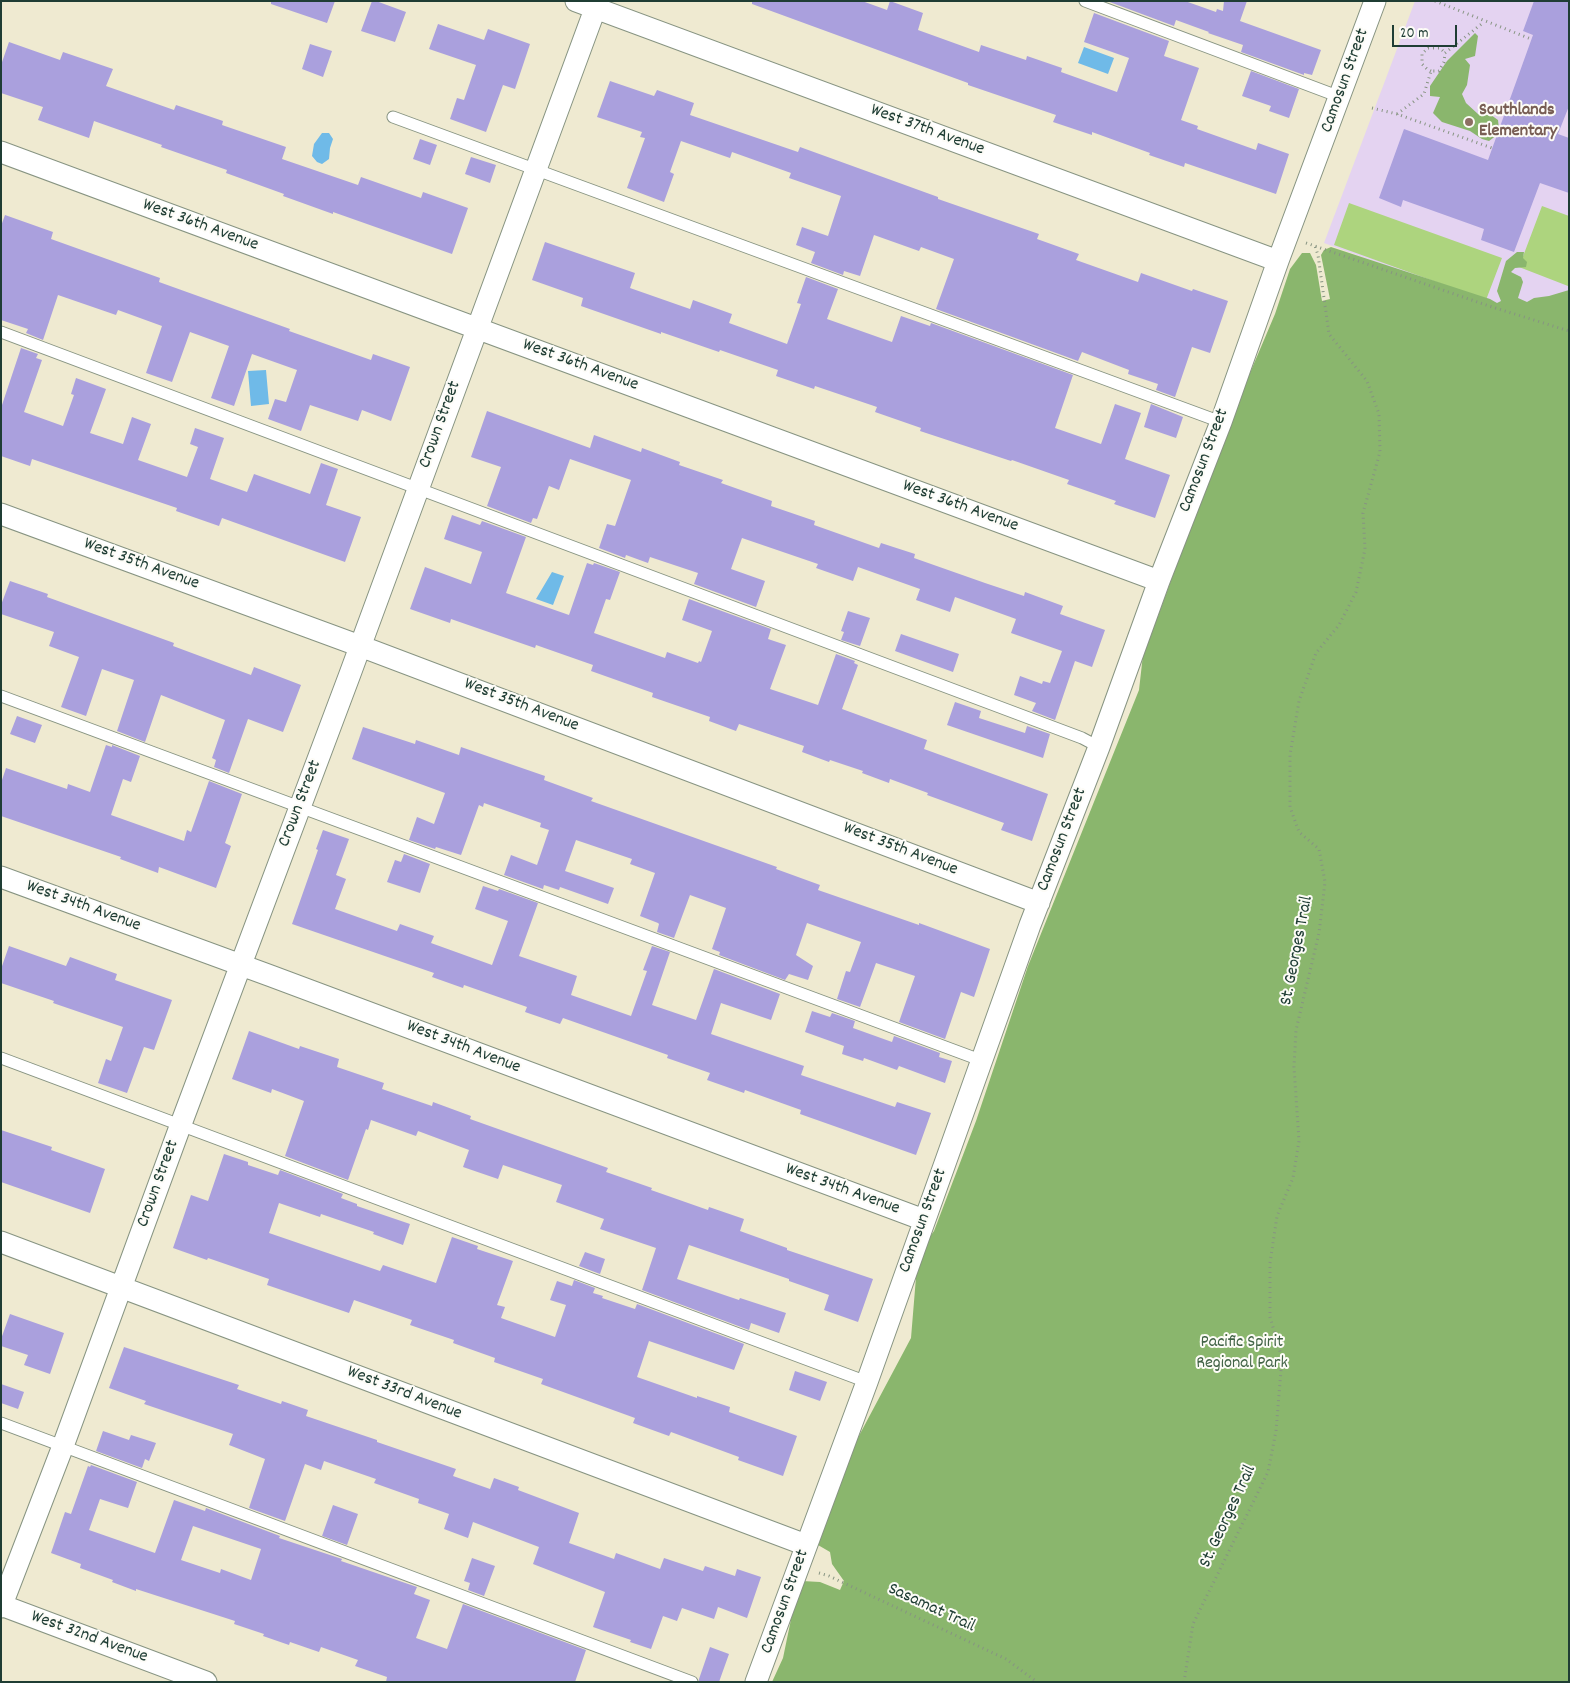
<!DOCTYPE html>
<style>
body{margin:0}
#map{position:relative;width:1570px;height:1683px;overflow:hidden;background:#efead1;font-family:Dekko,sans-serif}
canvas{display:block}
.frame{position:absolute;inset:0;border:2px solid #1f3d34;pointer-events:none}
.scale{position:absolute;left:1392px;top:25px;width:65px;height:22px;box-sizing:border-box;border:2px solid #1f3d34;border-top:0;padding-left:6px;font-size:15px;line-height:18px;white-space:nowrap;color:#1f3d34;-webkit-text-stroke:4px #fdfcf7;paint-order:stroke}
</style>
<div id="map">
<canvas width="1570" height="1683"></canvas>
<div class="frame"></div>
<div class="scale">20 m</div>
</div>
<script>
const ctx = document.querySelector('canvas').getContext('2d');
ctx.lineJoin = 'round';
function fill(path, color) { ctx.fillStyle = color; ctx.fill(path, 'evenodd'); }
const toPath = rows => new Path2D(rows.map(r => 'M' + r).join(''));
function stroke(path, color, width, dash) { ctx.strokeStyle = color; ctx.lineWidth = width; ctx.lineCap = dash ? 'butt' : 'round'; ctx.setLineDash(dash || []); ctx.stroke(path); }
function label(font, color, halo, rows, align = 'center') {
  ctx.font = font + ' Dekko,sans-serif'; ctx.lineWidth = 4; ctx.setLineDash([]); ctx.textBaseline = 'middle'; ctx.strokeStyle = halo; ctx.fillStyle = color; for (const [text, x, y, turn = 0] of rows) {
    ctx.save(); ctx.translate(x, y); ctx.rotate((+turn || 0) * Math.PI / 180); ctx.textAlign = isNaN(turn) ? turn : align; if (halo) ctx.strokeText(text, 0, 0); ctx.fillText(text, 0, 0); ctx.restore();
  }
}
fill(toPath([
 [1415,1,1569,1,1569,332,1324,243]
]), '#e4d3f1');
fill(toPath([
 [1349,203,1502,258,1486,300,1334,245],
 [1542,206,1569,216,1568,286,1519,267]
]), '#add47e');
fill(toPath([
 [1475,33,1478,36,1475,56,1465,59,1470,65,1467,85,1462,94,1466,103,1478,114,1491,115,1498,120,1499,129,1497,135,1489,141,1482,139,1470,131,1442,122,1433,113,1440,97,1430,96,1430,86,1447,61],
 [1331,247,1490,299,1497,303,1501,301,1497,291,1506,261,1517,252,1524,252,1523,258,1527,262,1526,267,1515,268,1511,272,1521,277,1523,282,1518,298,1527,302,1534,298,1549,296,1569,290,1569,1682,772,1682,783,1658,795,1600,802,1581,820,1582,840,1590,844,1581,832,1564,830,1552,818,1545,853,1447,911,1338,918,1253,934,1231,976,1121,1028,966,1139,690,1145,637,1158,616,1177,564,1205,479,1275,314,1290,269,1302,253,1310,253,1316,265,1322,301,1330,299,1321,255,1324,250]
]), '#8ab66d');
fill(toPath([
 [1084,47,1114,58,1108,74,1078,63],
 [322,133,329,133,333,139,330,148,329,159,322,164,317,162,312,156,314,144],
 [266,370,269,404,251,406,248,371],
 [552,572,564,576,553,605,536,599]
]), '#6fbae8');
fill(toPath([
 [271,1,335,1,327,23,271,4],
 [372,1,376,1,406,12,395,42,361,31],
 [752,1,862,1,887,10,890,1,923,13,918,30,979,52,981,45,1026,60,1027,56,1062,68,1061,72,1117,92,1129,58,1084,42,1094,13,1169,41,1164,56,1199,68,1181,120,1198,126,1197,129,1256,150,1258,143,1289,154,1276,194,1185,163,1184,167,1149,155,1150,153,1092,132,1092,135,1053,122,1056,115,968,85,968,83,752,4],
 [1107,1,1185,1,1216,12,1217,9,1223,11,1224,1,1247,1,1240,21,1321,50,1312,75,1304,73,1304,75,1241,52,1243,45,1208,33,1209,32,1176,20,1174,26],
 [1534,1,1569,1,1569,106,1558,134,1569,138,1569,193,1540,183,1514,252,1481,240,1484,229,1403,200,1401,207,1379,198,1404,129,1488,160,1533,35,1523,31],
 [438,24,484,40,488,29,530,44,515,89,503,85,486,132,450,119,457,98,464,100,476,65,429,49],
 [9,42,60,60,63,52,113,69,106,86,174,110,176,105,223,121,222,125,286,147,282,159,358,185,361,177,421,198,423,192,468,208,452,254,333,212,333,214,283,196,284,194,226,173,227,170,161,147,162,145,94,121,89,138,38,120,43,107,1,93,1,65],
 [310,44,332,51,323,77,302,69],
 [1251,71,1299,89,1289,118,1269,111,1271,106,1242,96],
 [610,81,654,96,657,90,694,103,690,115,798,152,800,147,938,197,938,199,1039,234,1037,239,1079,254,1076,260,1138,282,1141,273,1192,291,1193,289,1228,301,1210,353,1192,347,1175,397,1156,390,1158,384,1128,374,1129,370,1082,352,1078,361,936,309,954,259,921,247,919,251,874,235,860,276,844,271,843,275,811,263,815,252,796,245,802,227,828,236,841,196,789,178,791,173,732,152,730,158,681,141,670,172,674,174,664,202,627,188,645,138,640,137,642,132,597,117],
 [420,139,437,145,430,165,413,159],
 [471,157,496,165,490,183,465,174],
 [5,215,53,232,51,239,160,278,159,282,290,329,289,331,371,360,373,354,410,367,391,421,362,410,358,421,310,405,301,431,268,419,275,399,286,402,297,370,252,354,234,406,211,398,229,346,190,332,172,382,146,373,162,326,118,310,116,315,58,295,43,340,26,333,28,329,1,320,1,226],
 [545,242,635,273,630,288,690,309,693,300,732,314,729,323,787,344,801,304,797,303,806,277,838,289,827,319,892,342,901,316,930,326,931,323,1073,375,1055,428,1101,444,1115,404,1141,413,1125,459,1170,475,1155,518,1114,504,1116,501,1067,484,1069,480,1012,460,1011,461,920,431,921,428,875,412,877,407,815,386,814,389,776,376,778,370,720,350,719,352,661,332,661,334,581,306,583,298,532,280],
 [21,348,38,354,36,358,42,360,24,412,63,426,74,395,71,394,76,378,106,389,90,433,123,444,132,417,151,424,138,460,187,477,198,447,190,444,195,428,224,438,210,479,247,492,254,474,310,494,321,463,338,469,326,505,361,517,345,562,222,518,219,526,176,511,177,508,32,459,30,466,1,456,1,408],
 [1151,404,1183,417,1176,438,1144,427],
 [487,411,590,448,594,435,641,452,642,448,680,462,679,465,723,480,721,483,772,501,771,506,815,521,814,525,879,548,881,543,915,554,914,558,985,583,1024,596,1025,592,1063,606,1060,614,1105,630,1092,667,1075,661,1055,720,1032,711,1036,703,1014,695,1020,676,1042,684,1043,681,1050,683,1062,651,1011,633,1016,619,955,597,950,612,916,600,920,589,858,567,853,581,816,568,818,564,742,538,731,569,765,581,756,607,694,584,698,573,650,557,648,563,626,555,625,558,599,548,607,524,615,526,631,480,570,459,559,490,549,486,537,519,533,518,531,523,487,506,501,467,471,457],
 [452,515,480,525,482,521,526,537,506,593,569,615,587,563,593,565,594,563,620,572,610,600,606,599,594,633,665,658,667,652,698,663,699,661,701,662,712,631,682,620,689,599,771,629,768,639,786,645,770,689,818,705,836,654,855,661,854,663,858,665,842,709,927,740,924,749,1048,794,1032,841,1001,830,1004,823,927,795,928,793,890,779,889,783,862,773,863,771,830,760,829,762,802,752,804,746,739,724,736,731,709,721,710,717,652,697,653,693,591,671,593,665,536,645,535,648,451,619,450,623,410,609,425,567,471,584,482,552,444,539],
 [10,581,48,594,47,597,174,643,173,646,251,675,254,667,301,685,283,732,248,719,229,773,214,767,216,760,212,758,225,720,161,695,145,742,117,731,134,680,102,669,86,716,61,707,79,657,49,646,54,632,1,614,1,605],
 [848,611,870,618,860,646,841,640,844,632,841,631],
 [901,634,959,654,953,672,895,651],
 [955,702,981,711,979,718,1025,733,1027,726,1050,734,1043,758,947,725],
 [17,716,42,725,35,743,10,734],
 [363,727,415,744,416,740,459,755,461,747,545,776,544,780,593,798,591,801,777,867,776,869,820,885,818,890,919,925,919,923,990,949,974,997,961,992,945,1039,899,1022,915,976,876,963,860,1007,837,999,846,971,850,972,861,942,807,923,796,955,813,966,808,980,789,974,785,980,719,955,720,952,712,949,726,908,690,895,674,938,657,932,659,924,658,923,640,916,655,873,630,864,632,859,576,840,565,871,614,888,608,904,560,887,559,890,544,885,543,889,504,875,511,855,537,865,549,830,540,827,541,823,484,803,483,807,479,805,461,855,436,847,435,849,409,840,417,817,434,824,445,793,352,759],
 [106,745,112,747,112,745,140,756,131,782,123,779,111,815,184,841,187,830,191,832,209,781,242,794,225,843,231,846,216,888,159,867,158,873,120,859,121,857,1,816,1,783,6,768,67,789,68,784,90,792],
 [323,830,349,839,336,875,346,879,335,909,397,931,400,924,434,936,431,943,492,965,508,921,475,909,483,886,498,891,499,889,538,903,519,956,577,976,571,995,631,1016,647,971,643,970,652,946,670,952,652,1005,696,1020,714,969,780,994,771,1020,721,1003,711,1034,804,1066,801,1075,895,1107,897,1102,931,1113,916,1155,800,1114,801,1110,745,1090,744,1093,707,1080,710,1073,667,1058,668,1055,563,1018,560,1024,525,1012,527,1007,464,985,463,988,432,977,434,973,292,924,318,850,316,849],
 [404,854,430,864,420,893,387,882,395,860,401,862],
 [9,946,66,966,70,957,117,974,115,980,172,1000,154,1050,144,1047,127,1093,98,1083,106,1059,111,1061,123,1027,53,1003,54,1001,1,983,1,969],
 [812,1011,830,1017,832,1013,855,1021,853,1028,892,1042,894,1036,940,1053,939,1057,952,1061,945,1083,899,1066,897,1070,864,1058,863,1061,842,1054,844,1046,805,1032],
 [249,1031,299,1049,300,1046,339,1059,337,1067,384,1083,382,1089,432,1106,433,1102,471,1116,470,1119,608,1168,606,1172,652,1188,651,1190,708,1210,709,1207,744,1219,740,1231,787,1248,787,1250,873,1279,858,1322,824,1310,829,1295,789,1281,789,1279,689,1245,677,1279,739,1300,740,1298,786,1313,779,1333,751,1323,749,1330,642,1290,656,1248,600,1229,604,1219,556,1202,562,1185,503,1165,498,1179,463,1167,469,1150,418,1131,416,1136,371,1120,368,1130,366,1129,348,1180,285,1156,304,1101,272,1089,271,1093,232,1079],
 [1,1130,52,1147,51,1150,105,1169,90,1213,1,1182],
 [224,1154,248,1162,248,1165,278,1175,280,1170,343,1194,341,1198,357,1204,357,1206,410,1224,403,1245,373,1234,374,1232,321,1214,320,1217,279,1203,269,1233,380,1271,383,1265,436,1283,452,1237,478,1246,477,1249,513,1261,497,1305,505,1307,501,1318,555,1337,566,1305,550,1300,557,1281,572,1286,574,1280,595,1288,593,1293,603,1296,602,1298,635,1309,637,1304,744,1344,734,1370,649,1341,637,1377,697,1398,697,1396,730,1407,729,1412,797,1436,783,1476,738,1460,739,1457,671,1432,669,1436,633,1423,635,1418,541,1384,543,1379,494,1362,495,1358,453,1343,454,1340,410,1325,412,1320,354,1300,349,1313,267,1285,269,1279,208,1258,207,1260,173,1248,191,1195,208,1201],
 [585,1252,605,1259,600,1274,579,1266],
 [10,1314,64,1333,50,1374,24,1365,28,1355,1,1346,1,1339],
 [124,1347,239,1385,237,1389,281,1404,282,1401,308,1410,306,1416,377,1440,377,1442,456,1469,453,1476,490,1489,494,1478,519,1487,518,1490,579,1513,569,1543,614,1559,616,1553,660,1569,664,1558,703,1571,705,1566,735,1576,737,1569,761,1577,747,1618,718,1607,714,1619,682,1608,677,1621,663,1616,651,1649,630,1642,631,1640,593,1627,605,1592,533,1564,539,1547,473,1522,468,1538,444,1529,449,1514,418,1503,419,1499,374,1483,376,1479,324,1461,321,1470,305,1464,285,1521,249,1508,265,1459,229,1445,233,1434,144,1404,146,1401,109,1388],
 [795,1371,827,1382,820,1401,789,1390],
 [1,1384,24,1392,18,1409,1,1403],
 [103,1431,129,1440,131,1435,156,1443,149,1461,145,1459,142,1468,96,1451],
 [91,1465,137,1482,128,1508,100,1499,89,1530,155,1553,174,1500,205,1511,206,1508,280,1536,279,1538,342,1559,341,1561,417,1587,414,1594,430,1600,416,1638,447,1649,463,1604,586,1650,575,1682,386,1682,387,1677,355,1666,358,1660,321,1647,319,1652,290,1642,289,1645,263,1636,264,1634,234,1624,235,1621,136,1589,136,1591,112,1582,113,1580,80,1568,81,1564,51,1553,65,1512,71,1514,88,1466,90,1467],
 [193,1526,261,1549,251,1580,221,1569,220,1573,181,1560],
 [333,1505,358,1514,347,1545,322,1536],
 [472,1558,495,1566,484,1596,468,1590,470,1583,464,1581],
 [710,1647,729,1654,719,1682,699,1682,699,1679]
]), '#aaa0dd');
const lane = toPath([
 [1085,1,1340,97],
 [393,117,1221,422],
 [1,332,1082,738,1099,747],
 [1,696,983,1061],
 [1,1058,867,1382],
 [1,1423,692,1682]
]);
const street = toPath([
 [576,1,1278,261],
 [1,152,1159,581],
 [1,514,360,646,1039,903],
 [1,877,271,976,924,1220],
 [1,1242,806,1545],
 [1,1605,206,1682],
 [1,1607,63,1446,181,1124,350,674,598,1],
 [756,1682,867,1382,1030,925,1099,747,1159,581,1221,422,1278,261,1375,1]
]);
stroke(lane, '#879482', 13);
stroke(street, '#879482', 23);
stroke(toPath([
 [1435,1,1531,39],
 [1431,71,1427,69,1422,64,1422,54,1428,48,1440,48,1445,53],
 [1372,108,1397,114,1492,148],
 [1397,114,1424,94,1431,71,1439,71,1444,62,1445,53,1484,22],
 [1306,243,1489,306,1569,331],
 [819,1573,829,1576,1006,1659,1037,1682],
 [1184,1682,1193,1624,1268,1472,1276,1431,1282,1358,1270,1317,1270,1263,1277,1216,1293,1178,1299,1141,1294,1067,1296,1030,1319,933,1325,882,1319,849,1299,832,1290,807,1290,755,1299,701,1316,653,1339,625,1356,592,1365,549,1363,513,1380,452,1379,414,1367,381,1329,334,1318,255,1315,246]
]), '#879482', 3, [1, 4]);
stroke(lane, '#fff', 11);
stroke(street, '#fff', 21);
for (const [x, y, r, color] of [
 [1469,122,5,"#8d6e63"]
]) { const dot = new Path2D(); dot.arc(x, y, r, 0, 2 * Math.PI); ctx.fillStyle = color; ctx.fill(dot); stroke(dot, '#fdfcf7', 2); }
label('18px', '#1f3d34', '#fdfcf7', [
 ["Camosun Street",1346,81,-70],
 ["West 37th Avenue",927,131,20],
 ["West 36th Avenue",200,226,20],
 ["West 36th Avenue",580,366,20],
 ["Crown Street",441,425,-70],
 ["Camosun Street",1205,461,-69],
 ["West 36th Avenue",960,507,20],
 ["West 35th Avenue",141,565,20],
 ["West 35th Avenue",521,706,21],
 ["Crown Street",301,804,-69],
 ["Camosun Street",1063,840,-69],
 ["West 35th Avenue",900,850,21],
 ["West 34th Avenue",83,907,20],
 ["St. Georges Trail",1298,951,-79],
 ["West 34th Avenue",463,1048,21],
 ["Crown Street",159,1184,-70],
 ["West 34th Avenue",842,1190,20],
 ["Camosun Street",924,1221,-70],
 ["West 33rd Avenue",404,1394,21],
 ["St. Georges Trail",1229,1517,-65],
 ["Camosun Street",786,1602,-70],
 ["Sasamat Trail",931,1609,25],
 ["West 32nd Avenue",89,1638,20]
]);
label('bold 18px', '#785e54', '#fdfcf7', [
 ["Southlands",1479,112],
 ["Elementary",1479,133]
], 'left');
label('18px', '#426346', '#fdfcf7', [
 ["Pacific Spirit",1242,1344],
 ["Regional Park",1242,1365]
]);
</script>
